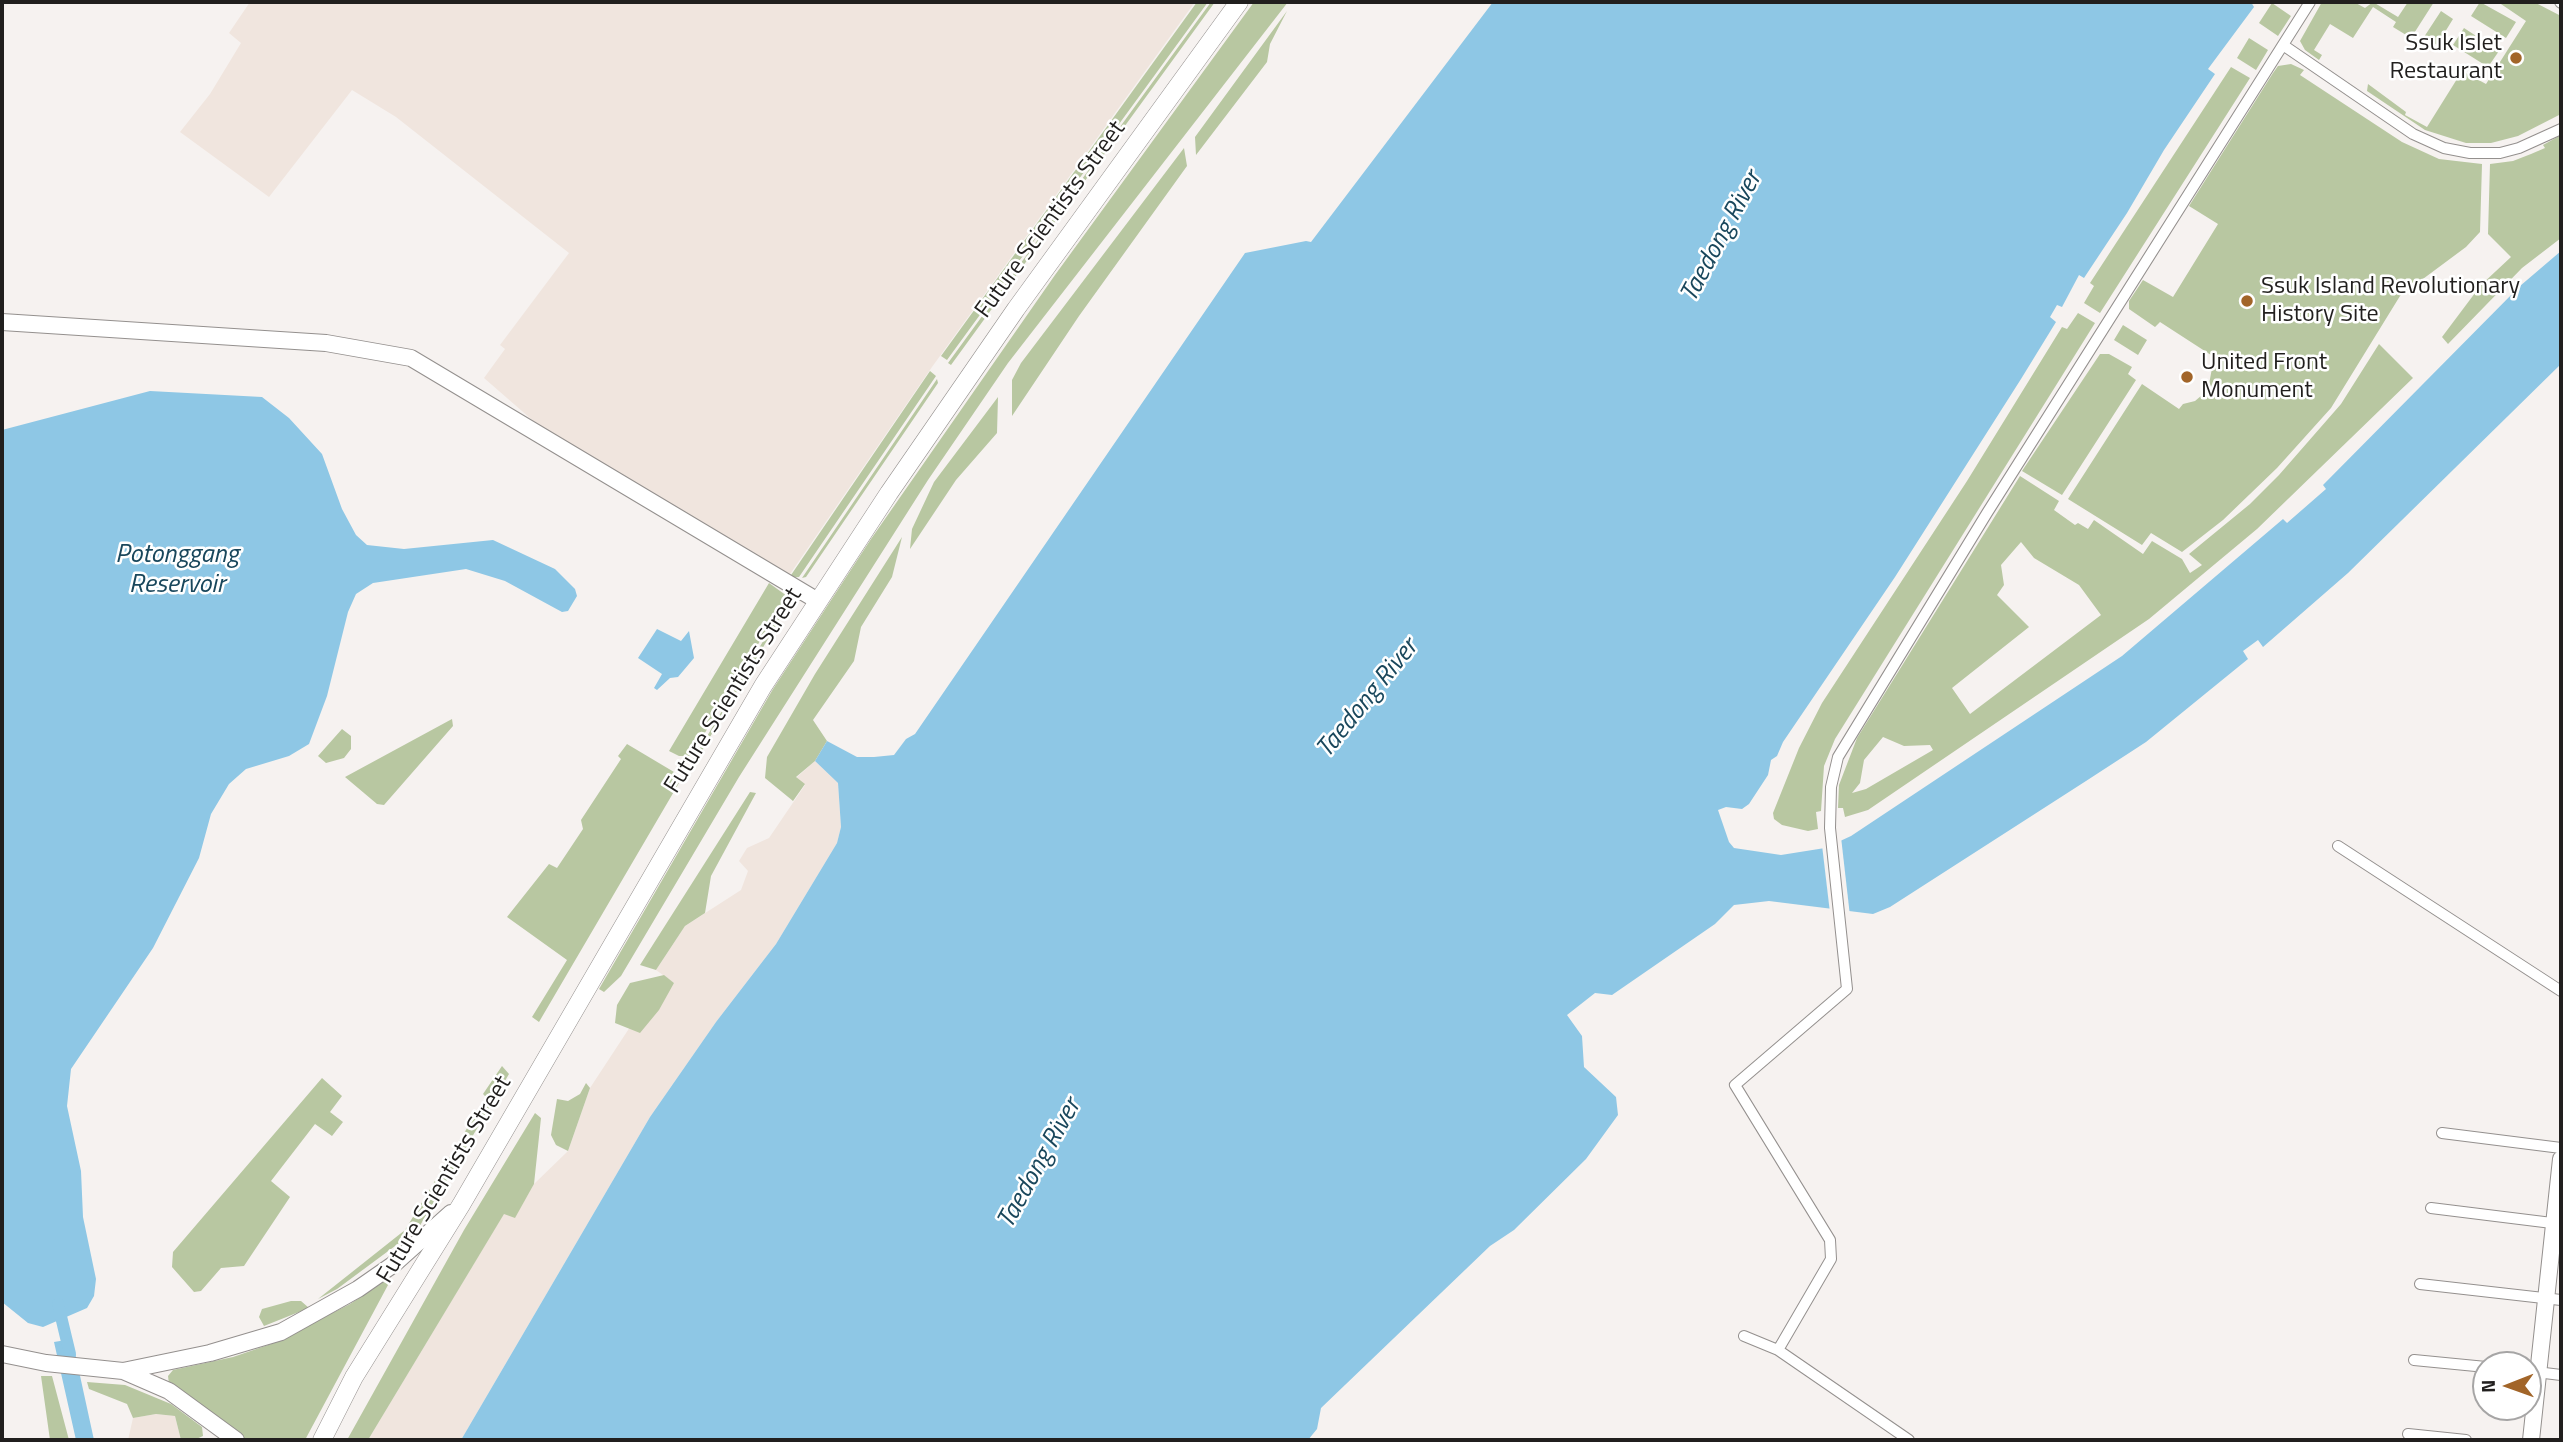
<!DOCTYPE html>
<style>
body{margin:0}
#map{position:relative;width:2563px;height:1442px;overflow:hidden;background:#f6f2f0;font-family:"Titillium Web",sans-serif}
canvas{display:block}
.frame{position:absolute;inset:0;border:4px solid #211f1e;pointer-events:none}
.north{position:absolute;left:2472px;top:1351px;width:70px;height:70px;box-sizing:border-box;background:#fff;border:2px solid #a6a5a5;border-radius:50%;rotate:269deg;font-size:19px;font-weight:700;line-height:28px;text-align:center;color:#211f1e}
.north::after{content:'';display:block;margin:auto;width:24px;height:32px;background:#a26529;clip-path:polygon(50% 0,100% 100%,50% 72%,0 100%)}
</style>
<div id="map">
<canvas width="2563" height="1442"></canvas>
<div class="frame"></div>
<div class="north">N</div>
</div>
<script>
const ctx = document.querySelector('canvas').getContext('2d');
ctx.lineJoin = 'round';
function fill(path, color) { ctx.fillStyle = color; ctx.fill(path, 'evenodd'); }
const toPath = rows => new Path2D(rows.map(r => 'M' + r).join(''));
function stroke(path, color, width, dash) { ctx.strokeStyle = color; ctx.lineWidth = width; ctx.lineCap = dash ? 'butt' : 'round'; ctx.setLineDash(dash || []); ctx.stroke(path); }
function label(font, color, halo, rows, align = 'center') {
  ctx.font = font + ' "Titillium Web",sans-serif'; ctx.lineWidth = 5; ctx.setLineDash([]); ctx.textBaseline = 'middle'; ctx.strokeStyle = halo; ctx.fillStyle = color; for (const [text, x, y, turn = 0] of rows) {
    ctx.save(); ctx.translate(x, y); ctx.rotate((+turn || 0) * Math.PI / 180); ctx.textAlign = isNaN(turn) ? turn : align; if (halo) ctx.strokeText(text, 0, 0); ctx.fillText(text, 0, 0); ctx.restore();
  }
}
fill(toPath([
 [250,2,1195,2,932,367,788,577,538,425,484,378,505,349,500,345,569,253,396,117,352,90,269,197,180,132,210,94,241,43,229,33],
 [815,761,838,783,841,827,837,843,776,944,716,1022,650,1117,461,1440,368,1440,504,1213,515,1217,534,1184,568,1151,590,1088,630,1027,674,983,656,970,685,926,741,890,748,871,739,861,747,848,769,838,805,785,796,778],
 [156,1414,175,1416,181,1440,128,1440,133,1418]
]), '#f0e5de');
fill(toPath([
 [1197,2,1208,2,947,360,941,356],
 [1211,2,1215,2,951,365,948,363],
 [1254,2,1288,2,1008,363,928,480,739,777,621,976,604,992,599,989,773,689,871,539,1055,275],
 [2322,2,2354,2,2365,8,2373,2,2398,17,2408,2,2434,2,2411,38,2393,27,2396,22,2373,7,2353,38,2330,24,2314,50,2322,55,2319,60,2305,50,2300,41],
 [2480,2,2516,22,2506,38,2471,16],
 [2498,2,2534,2,2561,16,2561,114,2518,136,2491,143,2466,143,2425,130,2367,91,2368,84,2406,112,2405,115,2427,127,2462,71,2486,84,2526,21],
 [2272,3,2291,16,2278,36,2259,23],
 [1287,11,1270,44,1267,62,1196,155,1195,137],
 [2441,11,2453,19,2437,45,2424,37],
 [2464,28,2499,51,2488,67,2453,45],
 [2249,38,2268,50,2256,70,2237,58],
 [2291,64,2304,70,2300,75,2402,142,2439,159,2482,164,2480,232,2466,247,2400,296,2331,408,2277,468,2223,520,2182,552,2151,533,2142,545,2068,499,2142,384,2179,409,2183,404,2195,401,2208,390,2214,357,2160,322,2155,327,2129,309,2129,301,2143,280,2173,297,2218,224,2189,206,2273,73,2278,66],
 [2231,67,2250,78,2100,313,2084,303,2094,286,2090,283],
 [2561,135,2561,238,2522,268,2448,344,2442,337,2481,285,2511,257,2488,234,2490,164,2513,161,2531,154,2545,148,2543,145],
 [1184,148,1187,166,1079,316,1012,416,1012,380,1021,363],
 [2078,313,2095,323,1835,739,1824,766,1821,811,1816,812,1818,829,1808,831,1782,825,1774,819,1773,813,1799,748,1822,703,1967,481,2062,327,2067,329],
 [2123,325,2147,340,2138,355,2114,340],
 [2379,344,2413,378,2257,529,2149,619,1868,810,1845,817,1843,808,1838,808,1839,785,1857,738,2020,476,2059,501,2054,510,2075,525,2078,523,2088,529,2094,520,2143,554,2152,541,2182,559,2190,573,2202,565,2189,554,2250,504,2279,475,2341,404],
 [2021,542,2034,558,2079,585,2101,615,1970,714,1952,688,2029,627,1997,595,2004,585,2001,565],
 [1883,737,1904,746,1930,745,1933,750,1866,789,1852,793,1860,783,1864,760],
 [2100,354,2109,354,2132,367,2128,374,2136,380,2062,495,2022,471],
 [930,371,936,376,799,577,789,578],
 [937,379,938,383,806,577,802,578],
 [998,397,997,433,956,480,910,549,912,529,934,482],
 [902,537,892,577,861,627,854,661,813,720,827,741,815,761,796,777,805,784,793,801,765,778,767,757,815,674],
 [769,583,787,596,691,756,679,756,669,751],
 [788,599,788,605,697,759,693,760],
 [452,719,453,726,384,805,377,804,345,777],
 [342,729,351,736,351,749,344,758,326,763,318,756],
 [627,744,674,772,679,783,539,1022,532,1017,567,960,507,917,549,864,557,868,583,829,581,820,621,759,618,756],
 [750,792,756,793,711,876,705,913,685,926,656,970,640,965],
 [664,975,674,983,659,1010,640,1033,615,1023,617,1005,630,983],
 [502,1066,509,1074,418,1229,337,1289,318,1299,405,1230,486,1097,483,1094],
 [322,1078,342,1096,330,1112,343,1122,332,1136,315,1124,271,1181,290,1197,244,1266,221,1268,201,1291,194,1292,172,1267,173,1252],
 [586,1083,590,1088,568,1151,556,1145,551,1135,557,1099,568,1101,580,1094],
 [535,1113,541,1118,534,1184,515,1218,504,1214,368,1440,347,1440,464,1230],
 [385,1281,388,1285,305,1440,244,1440,169,1384,168,1376,173,1370,233,1357,271,1344,350,1304],
 [291,1301,301,1301,309,1308,264,1326,259,1317,262,1309],
 [41,1376,52,1376,69,1440,50,1440],
 [87,1382,125,1385,171,1404,202,1427,203,1436,194,1440,181,1440,175,1416,156,1414,133,1418,127,1404,89,1389]
]), '#b8c7a1');
fill(toPath([
 [1493,2,2251,2,2254,7,2208,69,2215,74,2164,150,2127,213,2084,278,2079,275,2062,307,2057,305,2050,317,2056,322,2021,379,1895,577,1783,742,1777,756,1771,760,1768,775,1749,804,1742,809,1726,807,1718,810,1729,842,1734,848,1781,855,1825,848,1851,836,2122,656,2283,519,2287,523,2326,489,2323,485,2520,286,2561,251,2561,364,2348,573,2263,647,2258,640,2243,651,2248,659,2146,742,2086,781,1890,907,1873,914,1769,901,1734,905,1715,924,1612,995,1595,993,1567,1015,1582,1036,1584,1067,1616,1097,1618,1115,1586,1159,1514,1230,1490,1246,1321,1408,1317,1429,1308,1440,461,1440,650,1117,716,1022,776,944,837,843,841,827,838,783,815,761,827,741,857,757,874,757,894,755,906,739,915,734,1245,253,1306,241,1311,242],
 [150,391,262,397,289,418,322,454,342,509,356,535,367,545,404,549,493,540,555,569,575,589,577,596,568,611,562,612,505,581,466,569,373,583,356,594,348,612,327,696,309,744,289,756,246,769,229,784,211,814,199,858,153,948,71,1069,67,1106,81,1171,83,1217,96,1279,94,1296,87,1308,43,1327,28,1323,2,1302,2,430],
 [657,629,681,641,689,631,694,658,678,677,670,678,657,690,654,688,662,674,638,658],
 [72,1339,94,1440,76,1440,54,1342]
]), '#8ec7e5');
fill(toPath([
 [1841,837,1850,916,1830,913,1822,845]
]), '#f6f2f0');
stroke(toPath([
 [58,1304,70,1354]
]), '#8ec7e5', 12);
const street = toPath([
 [2560,2,2561,3],
 [2283,45,2413,134,2444,148,2470,153,2500,153,2519,148,2561,129],
 [2338,846,2561,991],
 [2442,1133,2561,1148],
 [2431,1208,2560,1224],
 [2420,1284,2561,1300],
 [1744,1336,1778,1350,1909,1440],
 [1778,1350,1831,1259,1830,1240,1735,1085,1847,989,1830,828,1831,787,1838,757,1987,513,2310,2],
 [2414,1360,2486,1367],
 [2528,1371,2561,1375],
 [2408,1434,2466,1440]
]);
const secondary = toPath([
 [2,322,326,343,411,358,818,601],
 [2,1354,46,1363,123,1371,169,1391,236,1440],
 [123,1371,210,1353,281,1332,358,1289,394,1264,451,1213],
 [2531,1440,2561,1159]
]);
const primary = toPath([
 [322,1440,354,1377,461,1205,763,686,889,493,1016,309,1239,2]
]);
stroke(street, '#94908e', 12);
stroke(secondary, '#94908e', 18);
stroke(primary, '#94908e', 19);
stroke(street, '#fff', 10);
stroke(secondary, '#fff', 16);
stroke(primary, '#fff', 18);
for (const [x, y, r, color] of [
 [2516,58,7,"#a26529"],
 [2247,301,7,"#a26529"],
 [2187,377,7,"#a26529"]
]) { const dot = new Path2D(); dot.arc(x, y, r, 0, 2 * Math.PI); ctx.fillStyle = color; ctx.fill(dot); stroke(dot, '#fff', 2.5); }
label('24px', '#211f1e', '#fff', [
 ["Ssuk Islet",2502,44,"right"],
 ["Restaurant",2502,72,"right"],
 ["Ssuk Island Revolutionary",2261,287],
 ["History Site",2261,315],
 ["United Front",2201,363],
 ["Monument",2201,391]
], 'left');
label('24px', '#211f1e', '#fff', [
 ["Future Scientists Street",1051,220,-54],
 ["Future Scientists Street",734,691,-58],
 ["Future Scientists Street",445,1180,-59]
]);
label('italic 26px', '#19475c', '#fff', [
 ["Taedong River",1722,237,-62],
 ["Potonggang",177,556],
 ["Reservoir",177,586],
 ["Taedong River",1368,699,-51],
 ["Taedong River",1040,1164,-61]
]);
</script>
